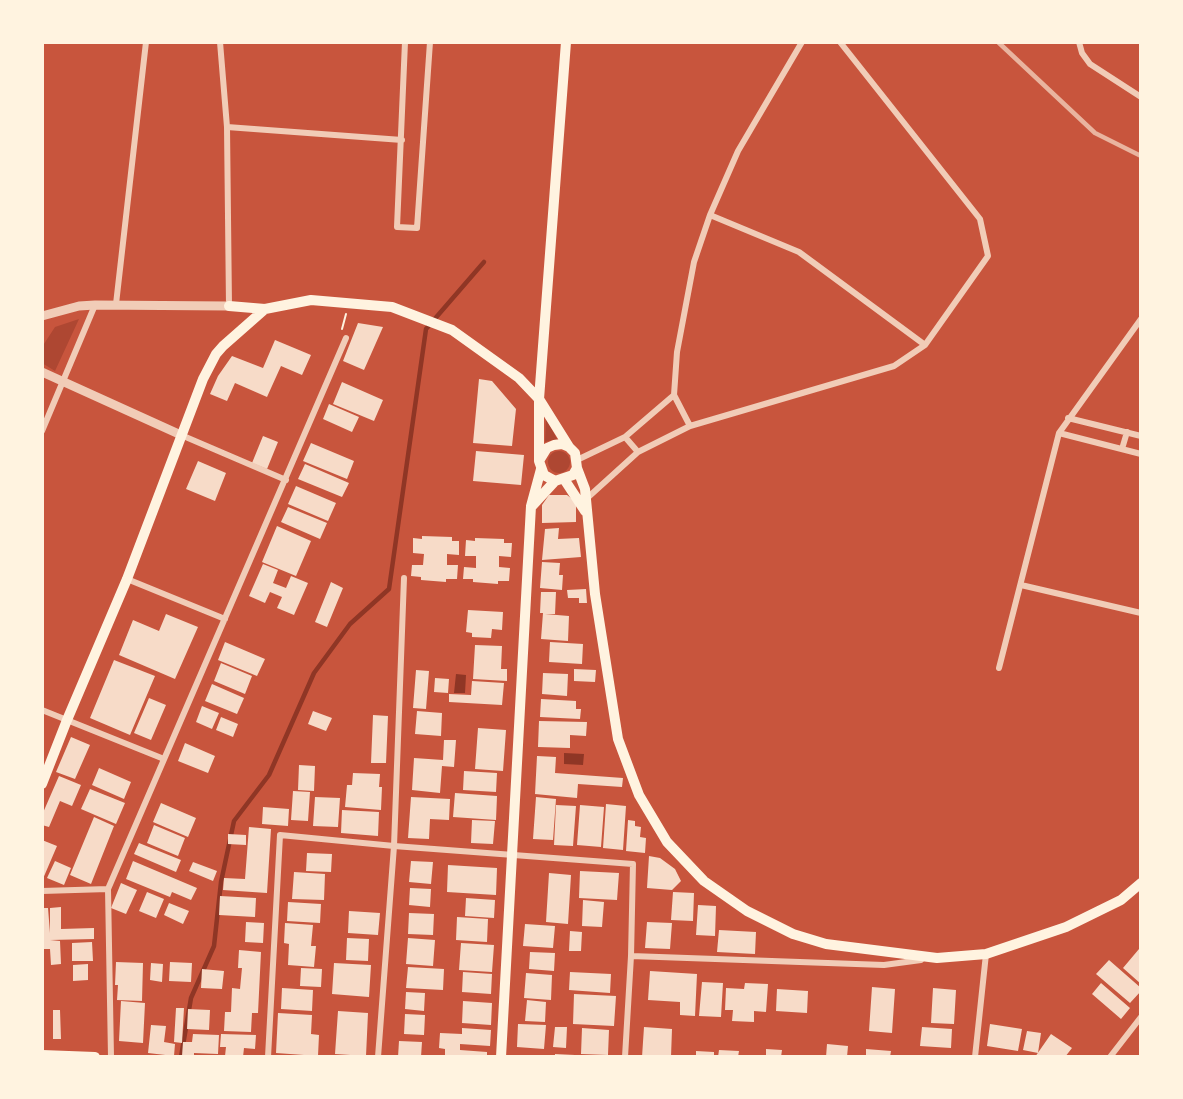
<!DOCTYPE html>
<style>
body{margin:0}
#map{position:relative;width:1183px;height:1099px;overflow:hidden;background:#c8553d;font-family:Manrope,sans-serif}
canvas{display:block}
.frame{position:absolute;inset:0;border:44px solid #fff3e0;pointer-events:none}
</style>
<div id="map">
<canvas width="1183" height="1099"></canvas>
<div class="frame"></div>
</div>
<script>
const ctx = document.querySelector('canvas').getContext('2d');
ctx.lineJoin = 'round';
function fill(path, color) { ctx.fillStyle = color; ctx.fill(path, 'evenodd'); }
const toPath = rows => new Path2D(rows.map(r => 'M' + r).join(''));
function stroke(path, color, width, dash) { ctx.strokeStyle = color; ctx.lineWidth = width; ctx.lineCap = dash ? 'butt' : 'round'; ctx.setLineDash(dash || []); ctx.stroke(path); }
fill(toPath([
 [79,319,55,371,42,363,42,347,55,327],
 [546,418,557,439,545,442],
 '548 462a11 11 0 1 1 22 0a11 11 0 1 1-22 0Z'
]), '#ae4732');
fill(toPath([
 [456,674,466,675,465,693,454,693],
 [564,753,584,754,583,765,564,764]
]), '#8f3625');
stroke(toPath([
 [181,1057,191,998,214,946,221,882,234,821,269,775,314,673,350,624,389,589,426,329,484,262]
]), '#8f3625', 4.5);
fill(toPath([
 [358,323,383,327,364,370,343,361],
 [275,340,311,355,302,375,281,366,267,397,235,383,227,401,210,394,218,376,232,356,263,368],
 [479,379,492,381,516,409,512,446,473,443],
 [342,382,383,400,374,421,333,404],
 [329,404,359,417,352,432,323,419],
 [263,436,278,442,267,469,252,463],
 [311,443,354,461,347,479,303,461],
 [476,451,524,455,521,485,473,481],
 [198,461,226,473,215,501,186,489],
 [305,464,349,483,342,497,298,479],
 [296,486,336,503,328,521,288,504],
 [549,495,567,495,576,502,576,522,542,523,542,505],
 [288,507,327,523,320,539,281,522],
 [277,526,311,541,296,576,262,562],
 [559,528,558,539,579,538,581,557,542,560,545,529],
 [422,536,452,537,452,541,459,541,459,555,447,554,447,565,458,565,457,579,446,579,446,582,421,580,421,577,411,576,412,565,423,565,424,554,413,553,413,538,422,539],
 [475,538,504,539,504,543,512,543,511,557,499,556,499,567,510,568,509,581,498,581,498,584,473,582,473,579,463,579,464,567,476,568,476,556,465,556,466,540,475,541],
 [542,562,560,563,559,575,563,575,562,590,540,588],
 [263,564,278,570,273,583,286,588,291,576,308,583,294,615,277,608,282,597,270,592,265,603,249,596],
 [331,582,343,588,327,627,315,622],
 [586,589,587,603,579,603,579,598,568,598,567,590],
 [541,592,556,592,555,614,545,614,569,616,568,641,541,639,543,613,540,613],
 [468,610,503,612,502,630,492,629,491,638,472,637,472,633,466,632],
 [166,614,198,627,175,679,119,655,133,620,159,631],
 [225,642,265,659,257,676,218,660],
 [550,642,583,644,582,664,549,662],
 [475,645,502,646,501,669,507,669,507,681,473,679],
 [114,660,155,676,130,735,90,718],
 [221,663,252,676,245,694,214,681],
 [574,669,596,670,595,682,574,681],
 [416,670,429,671,426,709,413,708],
 [543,673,568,674,567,696,542,694],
 [435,678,449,679,448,693,434,692],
 [472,681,504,683,502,705,449,702,449,694,471,695],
 [212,684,244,698,237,714,205,701],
 [149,698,166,705,151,740,134,733],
 [541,699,576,701,576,709,581,709,580,719,540,717],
 [202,706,219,713,212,729,196,722],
 [313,711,332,718,326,731,308,724],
 [417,711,442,713,441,736,415,734],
 [373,715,388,716,386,763,371,763],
 [221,717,238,724,233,737,216,730],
 [539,721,587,722,586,736,570,735,570,748,538,747],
 [478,728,506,730,503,771,475,769],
 [71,737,90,745,75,779,56,772],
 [444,740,456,740,454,767,442,766,440,793,412,790,414,758,443,760],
 [185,743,215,756,208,773,178,761],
 [537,756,556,757,555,773,623,778,622,787,578,784,577,798,535,794],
 [299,765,315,766,314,791,298,790],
 [99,768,131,782,124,799,92,785],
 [464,771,497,773,496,792,463,790],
 [353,773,380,774,379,787,382,787,381,810,345,807,347,785,352,785],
 [59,776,81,785,72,806,60,801,49,827,42,825,42,815],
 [90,789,125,803,116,824,81,809],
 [293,791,310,792,308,821,291,820],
 [455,793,497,796,496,820,453,817],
 [315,797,340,798,338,827,313,826],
 [411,797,450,799,449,820,430,819,429,839,408,838],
 [536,797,556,799,553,840,533,839],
 [161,803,196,818,188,837,153,822],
 [606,804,626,806,623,850,603,848],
 [556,805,576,806,573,846,554,845],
 [580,805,604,807,601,847,577,845],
 [263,807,289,809,288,826,262,824],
 [342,810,379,812,378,836,341,833],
 [94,817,114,826,91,884,70,875],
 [472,820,495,821,493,844,471,843],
 [628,820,635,821,635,826,641,827,640,837,646,838,645,853,626,851],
 [154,825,185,838,178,856,147,843],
 [249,827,271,829,267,893,223,890,224,878,245,879],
 [228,834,246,835,246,845,228,844],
 [42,840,57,846,42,881],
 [139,843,181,860,176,872,134,854],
 [307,853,332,854,331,872,306,871],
 [649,856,660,858,675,869,681,881,672,890,647,888],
 [55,861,71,868,64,885,47,878],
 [133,861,197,888,191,900,172,892,170,897,126,879],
 [411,861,433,862,431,884,409,882],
 [193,862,217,871,213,881,189,871],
 [448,865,497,868,496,895,447,892],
 [580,871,619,873,617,900,579,898],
 [294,872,325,874,324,900,292,899],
 [549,873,571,875,568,924,546,922],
 [121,883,137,890,126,914,111,908],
 [410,888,431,889,430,907,409,905],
 [147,892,164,899,156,918,139,911],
 [673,892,694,893,693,921,671,920],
 [220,896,256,898,255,917,219,915],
 [466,898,495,900,494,918,465,916],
 [583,900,604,902,602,927,582,926],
 [288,902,321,904,320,923,287,921],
 [169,903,189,911,183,924,164,915],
 [698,905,716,906,715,936,696,935],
 [61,907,61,929,94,928,94,939,50,940,60,941,61,964,51,965,50,949,42,949,42,908,48,908,50,933,50,908],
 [349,911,380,913,378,935,348,933],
 [409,913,434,914,433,935,408,934],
 [457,917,488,919,487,942,456,940],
 [246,922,264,923,263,943,245,942],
 [647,922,672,923,670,949,645,948],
 [285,923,313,925,311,946,316,946,314,967,288,965,289,944,284,943],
 [525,924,555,926,553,948,523,946],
 [719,930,756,932,755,954,717,952],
 [570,931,582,932,581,951,569,951],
 [347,938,369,939,368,961,346,960],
 [408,938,435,940,433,966,406,964],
 [92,942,93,961,72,961,72,943],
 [461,943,494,945,492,972,459,970],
 [1139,949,1141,950,1141,984,1123,968],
 [239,950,261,952,258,1013,252,1013,251,1032,224,1031,225,1012,231,1012,232,988,240,989,242,968,238,968],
 [530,952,555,953,554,971,529,969],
 [1109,960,1141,988,1141,991,1130,1003,1096,974],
 [116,962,143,963,142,1001,117,1000,118,985,115,985],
 [170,962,192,963,191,982,169,981],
 [151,963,163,964,162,982,150,980],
 [334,963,371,965,369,997,332,994],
 [88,964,88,980,73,981,73,965],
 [408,967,444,969,443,990,406,988],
 [301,968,322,969,321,987,300,986],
 [202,969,224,971,222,989,201,988],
 [650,971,697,974,695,1016,680,1015,680,1002,648,1000],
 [463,972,492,974,491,994,462,992],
 [570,972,611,974,610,993,569,990],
 [526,973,552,975,551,1000,524,998],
 [702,982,723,983,721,1017,699,1016],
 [745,983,768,984,766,1012,754,1011,754,1022,732,1021,733,1010,725,1010,726,988,744,989],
 [1101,983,1130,1008,1121,1019,1092,994],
 [872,987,895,989,892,1033,869,1031],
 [282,988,313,990,312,1011,281,1009],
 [933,988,956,990,954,1024,931,1023],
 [777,989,808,991,807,1013,776,1011],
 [406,992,425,993,424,1011,405,1009],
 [574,994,616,996,614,1026,573,1024],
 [527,1000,546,1002,545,1022,525,1021],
 [121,1001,145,1003,143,1043,119,1041],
 [463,1001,492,1003,491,1025,462,1023],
 [176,1008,184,1008,182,1043,174,1042],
 [188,1009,210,1010,209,1030,187,1029],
 [53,1010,60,1010,61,1039,53,1039],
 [338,1011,368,1013,366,1056,335,1054],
 [278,1013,312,1015,311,1034,319,1035,318,1056,276,1053],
 [405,1014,425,1015,424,1035,404,1034],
 [518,1024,546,1025,544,1049,517,1047],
 [990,1024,1022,1029,1018,1051,987,1046],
 [151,1025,166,1026,164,1042,175,1044,174,1056,148,1053],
 [555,1027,567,1027,566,1048,553,1047],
 [644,1027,672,1029,671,1057,642,1057],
 [922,1027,952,1029,951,1048,920,1046],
 [462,1028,491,1030,490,1046,460,1044,460,1050,487,1052,487,1057,445,1057,445,1049,439,1048,440,1033,462,1034],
 [582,1028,609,1030,608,1055,581,1054],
 [1027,1031,1041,1033,1038,1053,1023,1050],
 [193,1034,219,1035,218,1054,194,1053,194,1056,182,1056,183,1042,192,1042],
 [221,1034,256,1035,255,1049,244,1048,243,1057,225,1056,226,1047,220,1047],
 [1051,1034,1072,1048,1065,1057,1035,1057],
 [399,1041,422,1042,421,1057,398,1057],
 [827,1044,848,1046,847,1057,826,1057],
 [766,1049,782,1050,781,1057,766,1057],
 [866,1049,891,1051,890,1057,866,1057],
 [719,1050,739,1051,738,1057,718,1057],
 [696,1051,714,1052,714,1057,696,1057],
 [555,1054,575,1055,575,1057,555,1057]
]), '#f7dbc8');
stroke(toPath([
 [342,329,346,314]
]), '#fff3e0', 2);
stroke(toPath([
 [220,42,227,127,229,306],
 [405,42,397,227,417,228,430,42],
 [1079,42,1082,53,1090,64,1141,97],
 [227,127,402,140],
 [710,215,799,252,925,345],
 [116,304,146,42],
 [674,395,690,426],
 [1068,418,1141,436],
 [42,431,95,305],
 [1059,433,1141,454],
 [181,435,286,480],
 [625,437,638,452],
 [1122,449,1127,432],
 [577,460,625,437,674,395,677,352,694,262,710,215,738,151,802,42],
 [585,500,638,452,690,426,894,366,925,345,988,256,980,219,840,42],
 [127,579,225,619],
 [1021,585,1141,613],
 [999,668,1059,433,1141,319],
 [42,710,164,759],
 [42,891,108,889],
 [631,956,884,965,921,960],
 [111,1057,108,889,346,338],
 [268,1057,280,835,394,846,633,864,631,956,625,1057],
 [378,1057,394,846,404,578],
 [975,1057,986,954],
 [1110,1057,1141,1017]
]), '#f1ccb7', 6);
stroke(toPath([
 [42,316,79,306,95,305,229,306],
 [42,372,181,435]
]), '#f1ccb7', 9);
stroke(toPath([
 [229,306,265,309],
 [539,461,547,448,554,445,562,444,569,447,575,453,577,468,573,475,555,481,544,475,539,461,539,399,566,42],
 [577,468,585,489,595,594,618,739,639,795,667,842,704,881,747,911,793,934,826,944,937,958,986,954,1066,927,1121,900,1141,883],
 [564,479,585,511],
 [532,506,555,481],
 [42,784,67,720,127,579,203,379,216,354,223,346,265,309,311,300,392,307,452,330,519,378,539,399,569,447],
 [42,1055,95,1057],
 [501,1057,531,506,541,469]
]), '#fff3e0', 10);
stroke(toPath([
 [998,42,1095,133,1141,156]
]), '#e9b49f', 4.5);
</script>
